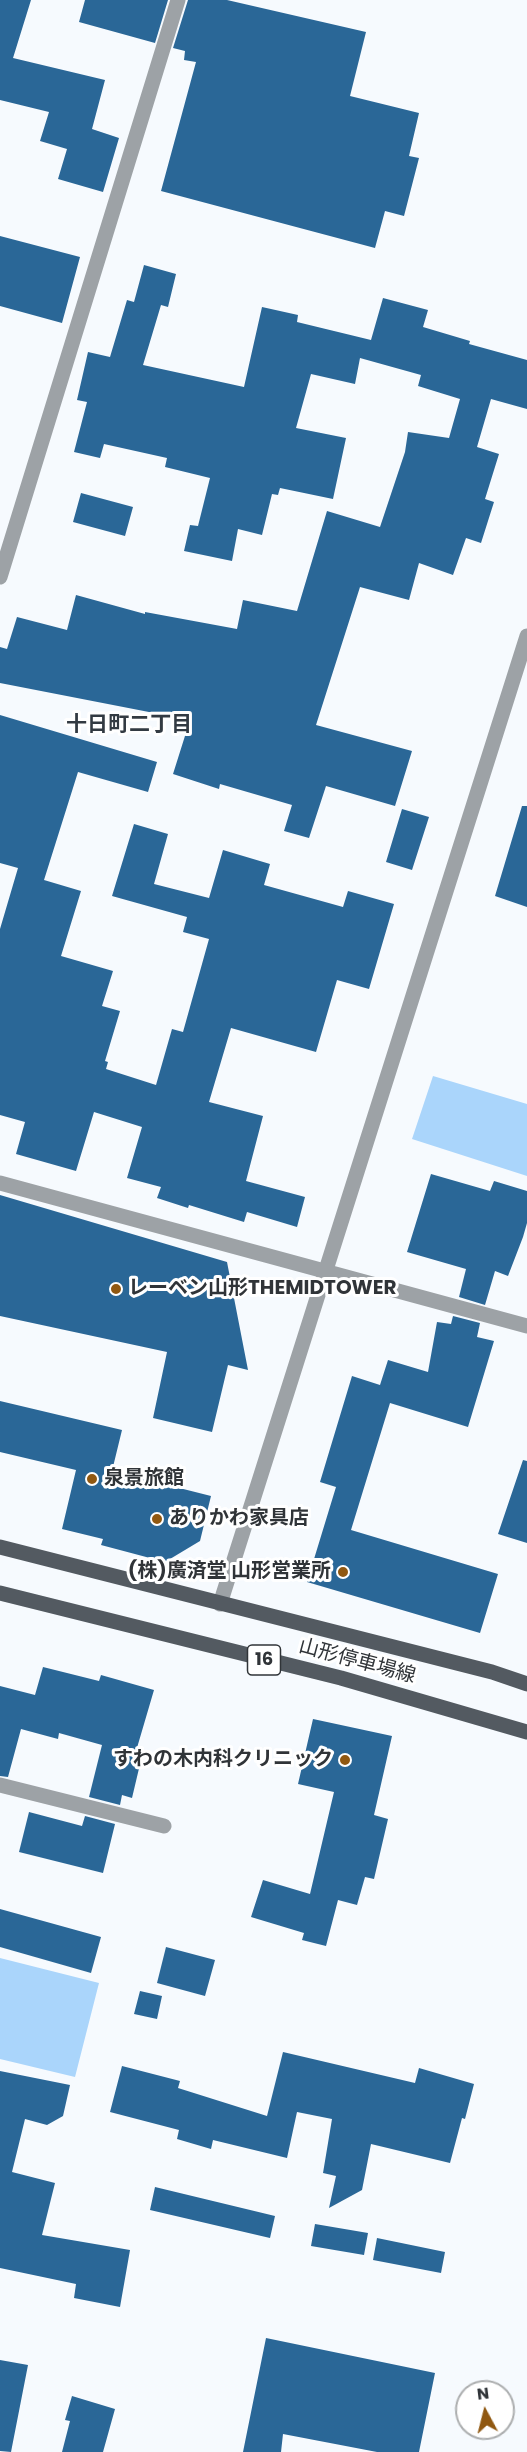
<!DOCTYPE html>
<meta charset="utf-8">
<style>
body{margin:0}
#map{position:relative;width:527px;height:2452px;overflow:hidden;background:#f6fafe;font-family:Poppins,sans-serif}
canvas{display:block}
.north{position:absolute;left:455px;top:2380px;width:60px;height:60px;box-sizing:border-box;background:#fff;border:2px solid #acaeaf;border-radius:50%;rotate:353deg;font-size:16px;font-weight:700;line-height:24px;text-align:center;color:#303438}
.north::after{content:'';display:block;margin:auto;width:21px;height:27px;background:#905811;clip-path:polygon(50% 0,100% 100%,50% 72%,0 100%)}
</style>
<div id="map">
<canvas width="527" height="2452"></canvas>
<div class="north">N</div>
</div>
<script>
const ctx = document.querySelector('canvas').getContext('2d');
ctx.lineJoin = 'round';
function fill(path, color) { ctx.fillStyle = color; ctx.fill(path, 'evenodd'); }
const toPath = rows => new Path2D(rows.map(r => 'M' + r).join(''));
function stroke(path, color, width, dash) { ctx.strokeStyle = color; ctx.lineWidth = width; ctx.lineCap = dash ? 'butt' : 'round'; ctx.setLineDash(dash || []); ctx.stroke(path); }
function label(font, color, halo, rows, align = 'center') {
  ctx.font = font + ' Poppins,"Noto Sans JP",sans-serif'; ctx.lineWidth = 6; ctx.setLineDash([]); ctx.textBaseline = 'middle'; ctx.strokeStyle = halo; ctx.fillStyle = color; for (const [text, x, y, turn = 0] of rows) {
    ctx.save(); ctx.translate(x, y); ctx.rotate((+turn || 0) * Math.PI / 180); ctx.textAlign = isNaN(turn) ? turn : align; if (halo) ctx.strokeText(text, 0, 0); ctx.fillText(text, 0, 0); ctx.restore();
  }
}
fill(toPath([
 [433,1076,527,1104,527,1176,412,1139],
 [0,1958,99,1983,75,2077,0,2059]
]), '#aad5fb');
fill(toPath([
 [0,0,31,0,13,58,105,80,92,129,119,138,103,192,58,179,67,149,40,141,49,112,0,100],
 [85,0,168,0,155,43,79,22],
 [188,0,227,0,366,32,350,96,419,113,409,156,419,158,404,216,385,211,375,248,161,191,196,62,184,60,185,51,173,48],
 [0,236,80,257,62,323,0,306],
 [144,265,176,274,168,307,161,305,143,365,244,387,262,307,298,315,297,322,371,340,383,298,428,310,423,327,470,341,469,344,527,360,527,409,491,399,477,447,499,454,485,499,494,502,481,543,466,538,453,575,419,563,409,600,360,587,316,725,412,751,395,806,326,786,309,838,284,831,292,805,220,784,219,789,173,774,190,720,0,683,0,647,7,649,17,617,67,630,76,595,145,614,145,612,237,629,243,600,297,611,327,511,380,527,405,452,408,432,449,438,460,399,418,386,421,375,360,358,355,384,311,374,296,428,346,438,333,499,280,488,278,495,272,494,262,535,238,529,232,561,184,551,190,525,198,526,210,478,165,467,167,458,104,444,100,458,74,452,87,402,77,400,88,352,110,357,127,300,134,302],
 [81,493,133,507,125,536,73,522],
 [0,715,157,762,148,792,78,772,44,880,81,891,61,956,113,971,102,1006,120,1011,105,1061,108,1062,106,1069,156,1085,172,1029,183,1032,209,939,183,932,187,917,112,896,134,824,168,834,154,884,209,898,223,850,270,864,264,885,343,907,348,891,394,904,369,989,337,980,316,1052,231,1028,209,1102,263,1116,246,1181,305,1197,297,1227,247,1212,244,1222,189,1205,188,1208,157,1198,161,1187,127,1178,142,1127,94,1112,76,1171,16,1154,25,1122,0,1115,0,929,18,868,0,863],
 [522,806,527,806,527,907,495,896],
 [402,809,429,817,412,870,386,862],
 [431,1174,490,1191,494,1181,527,1191,527,1223,523,1237,508,1276,495,1271,485,1305,459,1297,466,1269,407,1252],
 [0,1195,227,1262,248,1370,228,1365,212,1432,153,1418,167,1352,0,1316],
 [453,1316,480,1323,477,1337,494,1341,468,1427,390,1403,351,1530,498,1574,480,1633,307,1582,336,1487,320,1482,352,1376,380,1385,388,1360,428,1372,437,1322,451,1324],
 [0,1401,122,1430,112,1471,211,1496,200,1541,165,1562,101,1545,103,1539,62,1529,76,1470,0,1452],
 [523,1460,527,1461,527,1543,498,1534],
 [43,1667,99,1681,101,1675,154,1690,134,1758,141,1760,132,1798,122,1795,120,1805,89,1797,102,1745,59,1733,58,1739,21,1729,8,1777,0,1776,0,1686,35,1695],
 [313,1719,392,1736,374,1815,388,1819,374,1879,365,1877,357,1905,338,1900,326,1946,302,1940,304,1933,251,1917,263,1880,310,1894,334,1792,298,1784],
 [29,1812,82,1826,85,1816,115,1824,103,1873,19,1852],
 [0,1909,101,1937,91,1973,0,1947],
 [166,1947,215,1960,205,1996,157,1983],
 [140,1991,162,1996,157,2019,134,2014],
 [283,2052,415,2083,419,2068,474,2084,465,2119,462,2118,450,2163,371,2144,362,2190,329,2208,336,2176,323,2173,332,2119,297,2112,287,2158,213,2140,211,2149,177,2139,179,2130,110,2112,122,2066,180,2081,178,2088,267,2116],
 [0,2071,70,2085,63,2116,47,2125,25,2119,12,2172,55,2183,42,2235,130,2250,120,2307,74,2298,76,2284,0,2268],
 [155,2187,275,2216,270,2238,150,2210],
 [315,2224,368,2233,364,2255,311,2246],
 [377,2238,445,2252,441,2273,373,2260],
 [266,2338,435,2373,419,2452,377,2452,283,2434,281,2452,243,2452],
 [0,2360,28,2365,11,2452,0,2451],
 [72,2396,115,2409,103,2452,62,2452,70,2421,65,2420]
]), '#2a6797');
stroke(toPath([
 [0,577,178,0],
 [0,1183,527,1326],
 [220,1604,527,636],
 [0,1785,164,1826]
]), '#9da2a6', 15);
stroke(toPath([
 [0,1547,492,1672,527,1684],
 [0,1593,341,1678,527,1732]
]), '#535a61', 15);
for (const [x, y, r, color] of [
 [116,1289,6,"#905811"],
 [92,1479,6,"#905811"],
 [157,1519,6,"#905811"],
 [343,1572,6,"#905811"],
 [345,1760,6,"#905811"]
]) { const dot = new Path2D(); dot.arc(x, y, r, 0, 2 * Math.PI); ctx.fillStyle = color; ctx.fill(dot); stroke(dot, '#fff', 2); }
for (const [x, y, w] of [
 [264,1660,33]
]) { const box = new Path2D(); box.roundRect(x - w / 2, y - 15, w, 30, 4.5); ctx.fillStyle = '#fff'; ctx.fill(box); stroke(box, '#303438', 1.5); }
label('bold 18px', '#303438', null, [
 ["16",264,1660]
]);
label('bold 20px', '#303438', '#fff', [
 ["レーベン山形THEMIDTOWER",128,1289],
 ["泉景旅館",104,1479],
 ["ありかわ家具店",169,1519],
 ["(株)廣済堂 山形営業所",331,1572,"right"],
 ["すわの木内科クリニック",333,1760,"right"]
], 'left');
label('20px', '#303438', '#fff', [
 ["山形停車場線",357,1662,15]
]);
label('bold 21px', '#323a42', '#fff', [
 ["十日町二丁目",129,726]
]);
</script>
